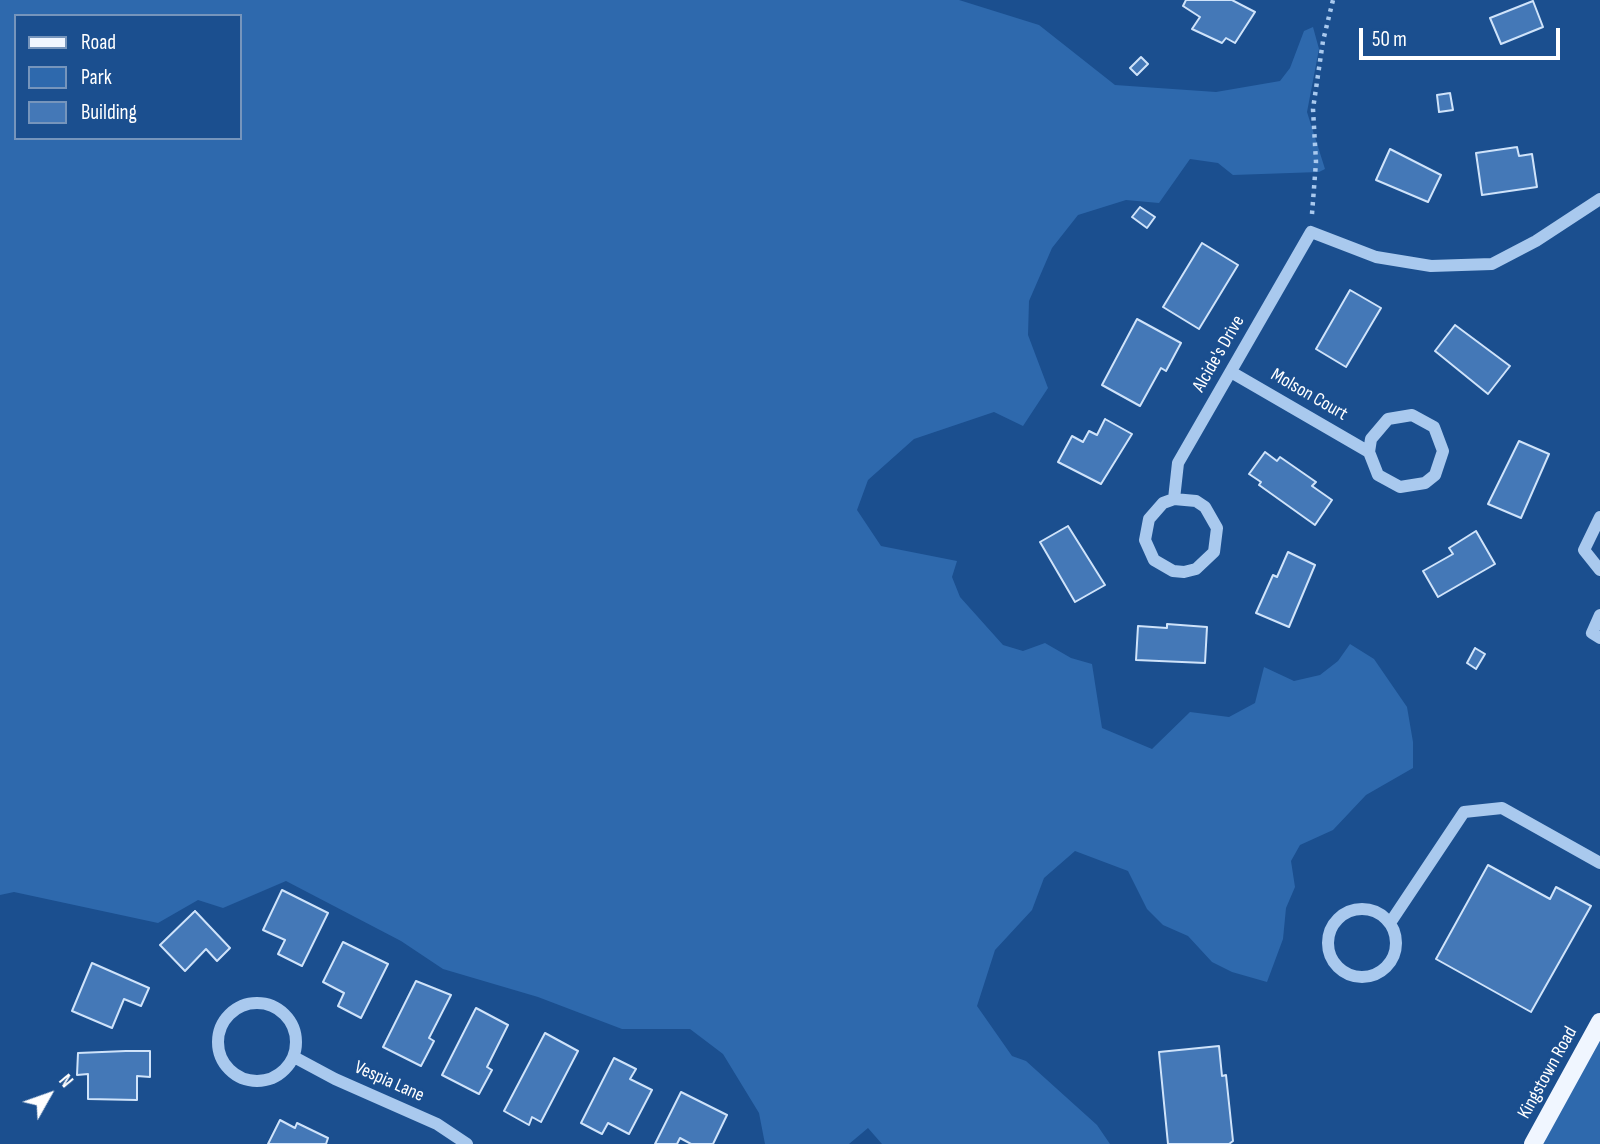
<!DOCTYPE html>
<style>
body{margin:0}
#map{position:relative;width:1600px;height:1144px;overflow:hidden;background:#1b4f8f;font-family:"Sofia Sans Condensed",sans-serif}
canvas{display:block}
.legend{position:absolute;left:14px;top:14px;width:228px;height:126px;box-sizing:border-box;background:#1b4f8f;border:2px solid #7695bc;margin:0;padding:9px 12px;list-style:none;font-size:21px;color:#fff}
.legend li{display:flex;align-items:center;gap:14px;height:35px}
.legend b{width:35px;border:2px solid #7695bc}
.north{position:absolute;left:14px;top:1060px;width:70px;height:70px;-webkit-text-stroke:5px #1b4f8f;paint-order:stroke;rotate:50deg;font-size:19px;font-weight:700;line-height:28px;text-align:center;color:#fff}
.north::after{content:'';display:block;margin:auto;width:24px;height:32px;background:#fff;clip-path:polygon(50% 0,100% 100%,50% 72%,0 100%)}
.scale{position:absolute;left:1359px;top:28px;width:201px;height:32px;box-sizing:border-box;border:4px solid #fff;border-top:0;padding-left:9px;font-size:21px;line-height:24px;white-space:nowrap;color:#fff;-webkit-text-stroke:5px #1b4f8f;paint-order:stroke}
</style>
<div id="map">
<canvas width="1600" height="1144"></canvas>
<ul class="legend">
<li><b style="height:9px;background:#f0f6ff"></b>Road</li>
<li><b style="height:19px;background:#2e69ad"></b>Park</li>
<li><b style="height:19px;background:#4478b7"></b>Building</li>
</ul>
<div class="north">N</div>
<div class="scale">50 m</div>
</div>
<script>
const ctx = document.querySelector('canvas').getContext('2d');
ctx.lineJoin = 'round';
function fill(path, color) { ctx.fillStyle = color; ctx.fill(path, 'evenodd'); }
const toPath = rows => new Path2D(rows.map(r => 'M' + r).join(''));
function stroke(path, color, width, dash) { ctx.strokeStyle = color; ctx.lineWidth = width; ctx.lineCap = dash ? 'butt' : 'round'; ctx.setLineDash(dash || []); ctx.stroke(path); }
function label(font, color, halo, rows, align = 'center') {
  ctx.font = font + ' "Sofia Sans Condensed",sans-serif'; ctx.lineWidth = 5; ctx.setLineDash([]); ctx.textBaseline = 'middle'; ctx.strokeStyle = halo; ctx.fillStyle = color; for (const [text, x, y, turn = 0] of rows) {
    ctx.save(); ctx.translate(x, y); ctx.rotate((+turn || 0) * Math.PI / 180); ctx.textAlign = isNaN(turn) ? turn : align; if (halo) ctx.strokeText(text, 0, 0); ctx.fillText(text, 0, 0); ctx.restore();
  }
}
fill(toPath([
 [0,0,959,0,1039,25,1115,85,1216,92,1280,81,1290,68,1304,31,1313,27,1319,49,1307,112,1325,169,1319,172,1233,175,1218,163,1190,159,1159,203,1126,200,1078,215,1052,248,1029,301,1028,335,1048,388,1023,426,994,412,914,439,868,480,857,510,881,546,957,561,952,577,960,597,1003,645,1023,651,1045,643,1071,658,1092,664,1102,728,1152,749,1190,712,1229,717,1255,703,1264,667,1294,681,1320,675,1338,661,1350,644,1374,659,1407,707,1413,742,1413,768,1366,795,1333,830,1300,845,1291,861,1295,887,1286,908,1283,939,1267,982,1232,972,1212,962,1188,936,1163,925,1147,909,1128,871,1075,851,1044,878,1032,910,995,950,977,1006,1012,1056,1026,1061,1097,1125,1110,1144,882,1144,868,1128,849,1144,765,1144,759,1113,723,1054,690,1029,622,1029,538,997,443,969,401,941,286,881,223,908,198,900,158,923,14,892,0,895],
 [16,16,240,16,240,138,16,138],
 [1600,1032,1600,1144,1539,1144]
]), '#2e69ad');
const building = toPath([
 [1186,0,1232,0,1255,12,1235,43,1226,38,1222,43,1192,29,1200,17,1183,6,1186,0],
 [1533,1,1543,27,1501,44,1490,18,1533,1],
 [1141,57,1148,64,1137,75,1130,68,1141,57],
 [1450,93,1453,110,1439,112,1437,95,1450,93],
 [1517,147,1519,156,1532,154,1537,187,1482,195,1476,153,1517,147],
 [1390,149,1441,175,1428,202,1376,180,1390,149],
 [1140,207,1155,217,1147,228,1132,217,1140,207],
 [1202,243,1238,265,1199,329,1163,307,1202,243],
 [1350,290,1381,308,1346,367,1316,349,1350,290],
 [1137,319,1181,343,1166,371,1161,368,1140,406,1102,385,1137,319],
 [1455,325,1510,366,1488,394,1435,351,1455,325],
 [1105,419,1132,434,1101,484,1058,462,1072,436,1083,442,1089,431,1097,435,1105,419],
 [1519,441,1549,454,1521,518,1488,504,1519,441],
 [1265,452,1277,461,1280,457,1316,482,1312,486,1332,500,1315,525,1259,485,1261,482,1249,474,1265,452],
 [1068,526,1105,585,1075,602,1040,542,1068,526],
 [1476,531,1495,564,1438,597,1423,571,1453,554,1449,548,1476,531],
 [1288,552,1315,565,1289,627,1256,613,1273,575,1277,577,1288,552],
 [1167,624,1207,627,1205,663,1136,660,1138,626,1167,628,1167,624],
 [1475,648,1485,654,1476,669,1467,663,1475,648],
 [1488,865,1550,899,1556,887,1591,906,1531,1012,1436,959,1488,865],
 [282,890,328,913,302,966,278,954,285,940,263,930,282,890],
 [195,911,230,948,217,961,206,949,185,971,160,945,195,911],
 [343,942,388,964,361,1018,338,1006,344,993,323,982,343,942],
 [92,963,149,988,141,1006,124,999,112,1028,72,1011,92,963],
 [416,981,451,995,429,1038,434,1041,421,1066,383,1047,416,981],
 [476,1008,508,1025,487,1067,492,1070,479,1094,442,1075,476,1008],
 [545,1033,578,1051,541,1122,532,1117,529,1125,504,1111,545,1033],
 [1219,1046,1222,1076,1226,1075,1233,1141,1229,1144,1168,1144,1159,1052,1219,1046],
 [126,1051,150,1051,150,1077,137,1076,137,1100,88,1099,88,1074,77,1075,78,1053,126,1051],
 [614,1058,636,1069,630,1079,652,1090,629,1134,608,1123,602,1134,581,1123,614,1058],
 [681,1092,727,1115,713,1144,691,1144,680,1138,677,1144,655,1144,681,1092],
 [280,1120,295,1128,297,1123,328,1138,326,1144,268,1144,280,1120]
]);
fill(building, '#4478b7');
stroke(building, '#cfe3fa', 2);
stroke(toPath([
 [1312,214,1316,162,1313,109,1323,41,1333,0]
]), '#a9c9ee', 4.5, [3.5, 5]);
stroke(toPath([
 [1231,372,1369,452,1378,475,1400,487,1425,483,1435,475,1443,451,1434,427,1412,415,1388,419,1371,439,1369,452],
 [1174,499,1196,501,1205,507,1217,528,1214,552,1196,569,1184,572,1173,571,1154,560,1145,540,1149,519,1163,503,1174,499,1178,463,1311,232,1376,257,1431,266,1492,264,1536,241,1600,199],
 [1600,517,1584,550,1600,570],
 [1600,615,1592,633,1600,638],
 '1328 943a34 34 0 1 1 68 0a34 34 0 1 1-68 0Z',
 [1390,923,1464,812,1502,808,1600,863],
 '218 1042a39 39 0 1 1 78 0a39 39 0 1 1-78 0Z',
 [294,1057,335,1079,437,1124,467,1144]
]), '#a9c9ee', 12);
stroke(toPath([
 [1533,1144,1600,1022]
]), '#f0f6ff', 18);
label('19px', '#fff', '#1b4f8f', [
 ["Alcide's Drive",1219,354,-60],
 ["Molson Court",1309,395,30],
 ["Kingstown Road",1548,1073,-61],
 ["Vespia Lane",389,1082,24]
]);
</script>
